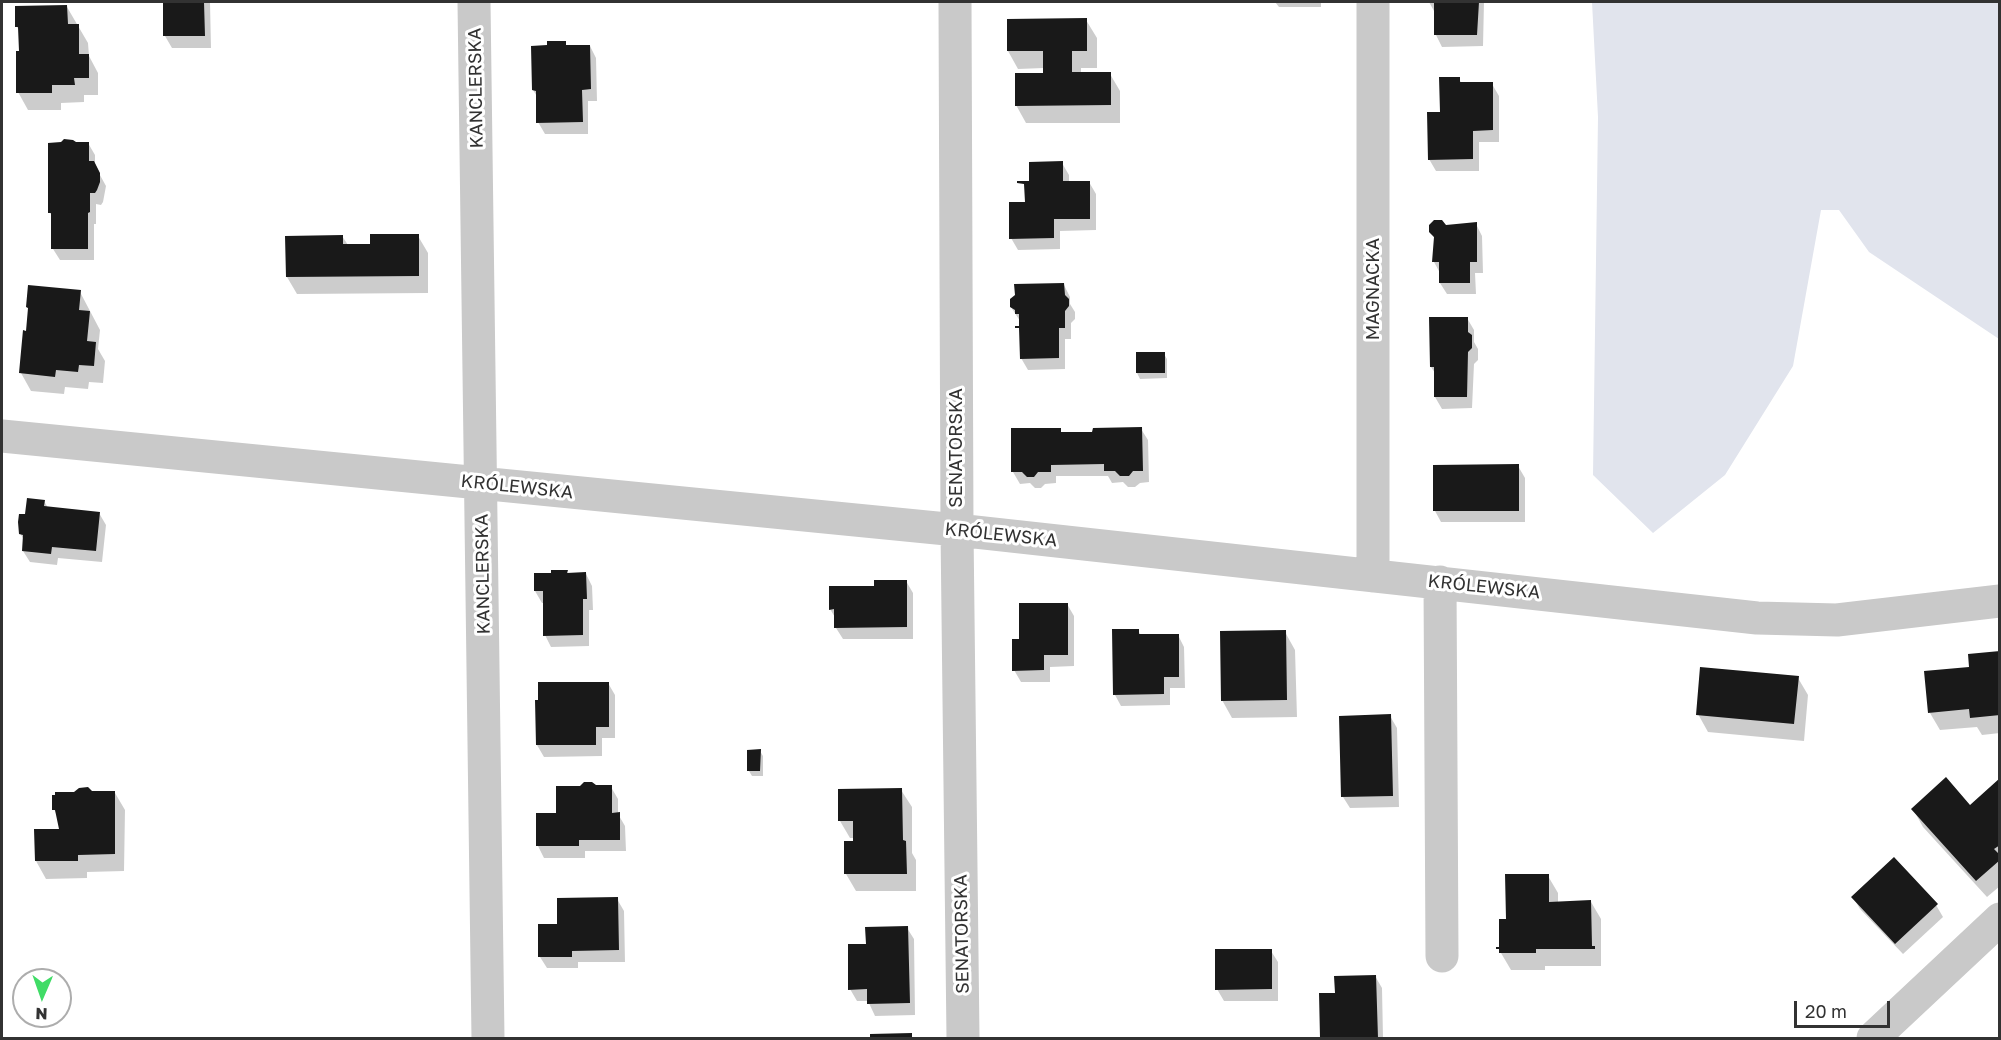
<!DOCTYPE html>
<meta charset="utf-8">
<style>
body{margin:0}
#map{position:relative;width:2001px;height:1040px;overflow:hidden;background:#fff;font-family:"Golos Text",sans-serif}
canvas{display:block}
.frame{position:absolute;inset:0;border:3px solid #323232;pointer-events:none}
.north{position:absolute;left:12px;top:968px;width:60px;height:60px;box-sizing:border-box;background:#fff;border:2px solid #adadad;border-radius:50%;rotate:182deg;font-size:16px;font-weight:700;line-height:24px;text-align:center;color:#323232}
.north::after{content:'';display:block;margin:auto;width:21px;height:27px;background:#40dc66;clip-path:polygon(50% 0,100% 100%,50% 72%,0 100%)}
.scale{position:absolute;left:1794px;top:1001px;width:96px;height:27px;box-sizing:border-box;border:3px solid #323232;border-top:0;padding-left:8px;font-size:18px;line-height:21px;white-space:nowrap;color:#323232;-webkit-text-stroke:4px #fff;paint-order:stroke}
</style>
<div id="map">
<canvas width="2001" height="1040"></canvas>
<div class="frame"></div>
<div class="north">N</div>
<div class="scale">20 m</div>
</div>
<script>
const ctx = document.querySelector('canvas').getContext('2d');
ctx.lineJoin = 'round';
function fill(path, color) { ctx.fillStyle = color; ctx.fill(path, 'evenodd'); }
const toPath = rows => new Path2D(rows.map(r => 'M' + r).join(''));
function stroke(path, color, width, dash) { ctx.strokeStyle = color; ctx.lineWidth = width; ctx.lineCap = dash ? 'butt' : 'round'; ctx.setLineDash(dash || []); ctx.stroke(path); }
function label(font, color, halo, rows, align = 'center') {
  ctx.font = font + ' "Golos Text",sans-serif'; ctx.lineWidth = 6; ctx.setLineDash([]); ctx.textBaseline = 'middle'; ctx.strokeStyle = halo; ctx.fillStyle = color; for (const [text, x, y, turn = 0] of rows) {
    ctx.save(); ctx.translate(x, y); ctx.rotate((+turn || 0) * Math.PI / 180); ctx.textAlign = isNaN(turn) ? turn : align; if (halo) ctx.strokeText(text, 0, 0); ctx.fillText(text, 0, 0); ctx.restore();
  }
}
fill(toPath([
 [1592,2,1999,2,1999,339,1869,252,1839,210,1821,210,1793,366,1725,475,1653,533,1593,475,1598,117]
]), '#e1e4ed');
fill(toPath([
 [164,2,210,2,211,48,172,48,165,36],
 [1275,2,1321,2,1321,7,1279,7],
 [1429,2,1484,2,1483,46,1442,47,1436,35,1434,11],
 [67,7,88,43,89,56,98,73,98,95,84,95,84,102,61,103,61,110,28,110,18,92,20,52,20,32,17,27],
 [1086,20,1097,38,1097,68,1081,68,1081,74,1110,74,1120,91,1120,123,1026,123,1016,105,1044,74,1044,68,1018,69,1008,51,1008,21],
 [565,42,567,47,590,46,596,58,597,101,588,101,588,134,545,134,538,122,538,98,533,90,549,47],
 [1459,79,1462,84,1492,84,1499,96,1499,142,1479,142,1479,171,1436,171,1429,159,1441,114],
 [88,143,95,155,95,166,106,186,103,202,101,205,96,204,96,224,94,224,94,260,60,260,53,249,53,217,50,213,75,144],
 [1062,163,1069,175,1069,182,1089,182,1096,194,1096,230,1060,231,1060,249,1018,250,1011,238,1026,204,1030,183],
 [1476,224,1482,236,1483,273,1475,273,1476,294,1447,294,1440,283,1440,273,1434,262,1435,239,1431,232],
 [342,236,348,245,372,245,418,236,428,253,428,293,297,294,287,277],
 [1064,285,1070,297,1070,304,1075,312,1075,319,1071,323,1071,339,1065,339,1065,369,1028,370,1021,358,1020,321,1011,307,1016,296],
 [80,292,100,330,98,349,105,361,103,383,89,382,88,389,65,387,64,394,31,391,21,373,30,311,27,307],
 [1467,318,1474,330,1474,342,1478,349,1478,360,1474,364,1472,408,1442,409,1435,397,1435,373,1431,367],
 [1137,353,1164,354,1167,359,1167,378,1140,379,1137,373],
 [1141,429,1148,440,1149,482,1140,483,1135,487,1128,487,1123,482,1112,483,1108,476,1056,476,1056,483,1045,484,1041,488,1035,488,1030,483,1020,484,1013,472,1060,430,1062,434,1077,434],
 [1518,466,1525,478,1525,522,1441,522,1435,511],
 [44,501,48,508,99,513,106,525,102,562,58,558,57,565,30,562,23,551,24,540,20,533,26,516],
 [567,571,569,574,586,574,592,586,593,610,589,610,589,646,551,647,545,635,544,603,542,603,535,591,535,575],
 [906,581,913,593,913,639,843,639,836,628,836,619,830,609,876,587],
 [1067,604,1074,616,1074,666,1050,667,1050,682,1021,682,1014,670,1021,640],
 [1138,631,1141,635,1178,635,1184,647,1185,688,1170,688,1170,705,1121,706,1115,695],
 [1285,632,1295,650,1297,717,1232,718,1222,700],
 [2000,652,2000,733,1982,735,1977,727,1940,730,1930,713,1970,668],
 [1798,678,1808,695,1804,741,1708,732,1698,714],
 [608,683,615,695,615,738,602,738,602,756,544,757,537,745],
 [1390,716,1397,728,1399,807,1350,808,1343,797],
 [748,751,760,751,763,756,763,776,752,776,749,771],
 [2000,780,2000,886,1987,897,1923,827,1913,809,1970,807],
 [595,787,611,787,618,799,618,814,625,826,626,851,585,851,585,858,544,858,538,846],
 [901,790,912,807,912,853,916,860,916,891,856,891,846,874,855,838,850,838,840,821],
 [91,793,115,793,125,810,124,871,87,872,87,878,46,879,36,861,36,831,60,831,58,817,54,809],
 [1548,876,1558,893,1558,903,1591,902,1601,919,1601,966,1545,966,1545,970,1511,970,1501,953,1507,921],
 [1853,897,1936,905,1943,917,1903,954,1860,909],
 [617,899,624,911,625,962,578,962,578,968,547,968,540,957,559,926],
 [907,928,914,939,915,1015,875,1016,868,1001,857,1001,850,989,867,945],
 [1271,951,1278,962,1278,1001,1224,1001,1217,989],
 [1375,976,1382,988,1383,1038,1321,1038,1320,995,1336,994],
 [872,1035,911,1035,913,1038,872,1038]
]), '#0003');
fill(toPath([
 [163,2,204,2,205,36,163,36],
 [1434,2,1479,2,1477,35,1434,35],
 [67,5,68,24,79,24,79,54,89,54,89,78,74,78,75,85,52,85,52,93,16,93,16,51,19,51,18,27,15,27,15,6],
 [1087,18,1087,51,1072,51,1072,72,1111,72,1111,105,1015,106,1015,73,1043,73,1043,51,1007,51,1007,19],
 [547,41,566,41,566,45,590,45,591,89,582,90,583,122,536,123,536,91,532,90,531,46,547,45],
 [1439,77,1460,77,1460,82,1493,82,1493,130,1473,131,1473,159,1428,160,1427,112,1440,112],
 [64,139,73,140,76,142,89,142,89,161,94,161,100,173,100,182,97,190,95,193,90,193,90,212,88,213,88,249,51,249,51,213,48,213,48,143,61,142],
 [1063,161,1063,181,1090,181,1090,219,1054,219,1054,238,1009,239,1009,202,1025,202,1024,184,1017,183,1017,181,1029,181,1029,162],
 [1434,220,1442,220,1446,225,1477,222,1477,262,1470,262,1470,283,1439,283,1439,262,1432,262,1434,237,1429,232,1429,225],
 [370,234,419,234,419,276,286,277,285,236,343,235,343,244,370,244],
 [1064,283,1065,295,1069,299,1069,306,1065,311,1065,328,1059,328,1059,358,1020,359,1019,328,1015,328,1015,326,1019,326,1019,314,1015,314,1015,310,1010,307,1010,299,1015,295,1014,284],
 [28,285,81,290,79,310,90,311,87,341,96,342,94,366,79,365,78,372,56,370,55,377,19,373,23,330,26,331,28,308,26,307],
 [1429,317,1468,317,1468,332,1472,335,1472,348,1468,352,1467,397,1434,397,1434,367,1430,367],
 [1136,352,1165,352,1165,373,1136,373],
 [1142,427,1143,471,1133,471,1129,476,1120,476,1115,471,1104,471,1104,464,1051,465,1051,472,1038,472,1034,477,1027,477,1022,472,1011,472,1011,428,1061,428,1061,432,1092,432,1093,428],
 [1519,464,1519,511,1433,511,1433,465],
 [27,498,45,500,44,506,100,512,96,551,52,547,51,554,22,551,23,535,19,534,18,522,19,514,25,514],
 [551,570,568,570,567,573,586,572,587,599,583,599,583,635,543,636,543,591,534,591,534,573,551,573],
 [874,580,907,580,907,627,834,628,834,609,829,610,829,586,874,586],
 [1019,603,1068,603,1068,655,1044,655,1044,670,1012,671,1012,639,1019,639],
 [1112,629,1139,629,1139,634,1179,634,1179,677,1164,677,1164,694,1113,695],
 [1286,630,1287,700,1221,701,1220,631],
 [2000,651,2000,715,1970,718,1969,709,1928,713,1924,671,1969,667,1968,654],
 [1700,667,1799,676,1794,724,1696,715],
 [538,682,609,682,609,727,596,727,596,745,536,745,535,700,538,700],
 [1391,714,1393,796,1341,797,1339,716],
 [761,749,760,771,747,771,747,750],
 [1946,777,1970,805,2000,778,2000,845,1994,849,2000,855,2000,860,1976,881,1911,809],
 [584,782,592,782,596,785,612,785,612,813,620,812,620,840,579,840,579,846,536,846,536,813,556,813,556,786,580,786],
 [88,787,92,791,115,791,115,854,78,855,78,861,35,861,34,829,59,829,55,810,52,810,52,795,55,795,55,792,74,792,79,788],
 [902,788,903,840,906,841,907,874,844,874,844,841,853,841,853,821,838,821,838,789],
 [1894,857,1938,904,1895,944,1851,897],
 [1505,874,1549,874,1549,902,1591,900,1592,946,1595,946,1595,949,1536,949,1536,953,1499,953,1499,949,1496,949,1496,947,1499,947,1499,919,1506,919],
 [618,897,619,950,572,951,572,957,538,957,538,924,557,924,557,898],
 [908,926,910,1003,867,1004,867,989,848,990,848,944,866,944,865,927],
 [1215,949,1272,949,1272,989,1215,990],
 [1376,975,1378,1038,1320,1038,1319,993,1335,993,1334,976],
 [912,1033,912,1038,870,1038,870,1034]
]), '#191919');
stroke(toPath([
 [474,2,488,1038],
 [955,2,957,530,963,1038],
 [2,436,957,530,1757,618,1837,620,2000,601],
 [1373,576,1373,2],
 [1440,582,1442,956],
 [1873,1038,2000,919]
]), '#c9c9c9', 33);
label('18px', '#323232', '#fff', [
 ["KANCLERSKA",476,88,-91],
 ["MAGNACKA",1373,289,-90],
 ["SENATORSKA",956,448,-90],
 ["KRÓLEWSKA",517,487,6],
 ["KRÓLEWSKA",1001,535,6],
 ["KANCLERSKA",483,574,-91],
 ["KRÓLEWSKA",1484,587,6],
 ["SENATORSKA",962,934,-91]
]);
</script>
